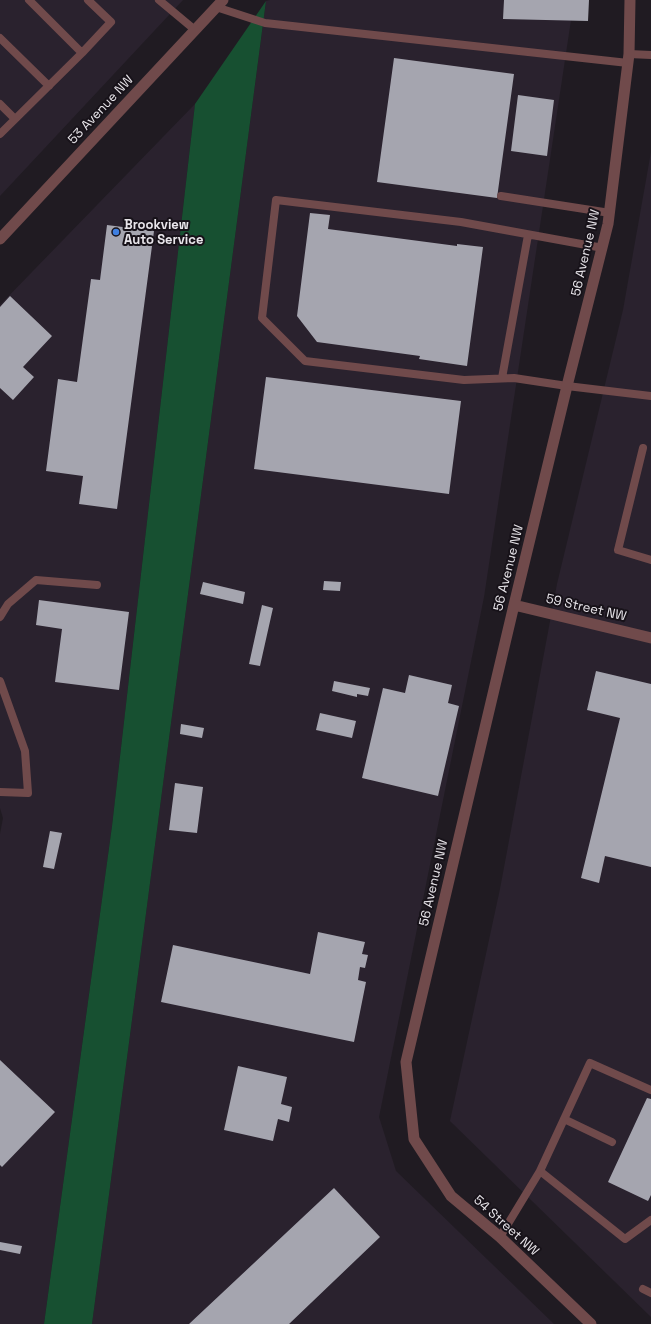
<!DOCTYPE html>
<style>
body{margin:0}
canvas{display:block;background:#201b22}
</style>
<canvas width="651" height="1324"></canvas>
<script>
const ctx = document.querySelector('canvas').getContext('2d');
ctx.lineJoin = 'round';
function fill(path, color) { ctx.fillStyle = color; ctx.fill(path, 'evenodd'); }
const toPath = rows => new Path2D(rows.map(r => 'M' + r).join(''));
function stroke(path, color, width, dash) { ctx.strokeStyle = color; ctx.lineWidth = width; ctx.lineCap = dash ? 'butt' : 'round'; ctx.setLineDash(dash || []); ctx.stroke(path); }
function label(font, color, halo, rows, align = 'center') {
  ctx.font = font + ' "Space Grotesk",sans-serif'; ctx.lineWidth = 4; ctx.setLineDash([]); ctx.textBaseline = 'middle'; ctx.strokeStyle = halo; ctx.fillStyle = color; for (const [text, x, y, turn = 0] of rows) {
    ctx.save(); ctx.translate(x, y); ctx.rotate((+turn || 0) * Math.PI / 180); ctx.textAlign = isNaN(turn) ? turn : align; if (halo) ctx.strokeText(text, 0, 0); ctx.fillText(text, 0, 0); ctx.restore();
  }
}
fill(toPath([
 [0,0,183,0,0,196],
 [270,0,574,0,484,597,379,1117,396,1171,554,1324,92,1324,266,1],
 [195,104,112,826,44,1324,0,1324,0,834,3,818,0,808,0,305],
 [651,152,651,1317,450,1121,500,889,557,584,623,310]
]), '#2a222e');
fill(toPath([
 [266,1,92,1324,44,1324,112,826,195,104]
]), '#175031');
fill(toPath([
 [504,0,589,0,588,21,503,19],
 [394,58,514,74,497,198,377,182],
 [518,95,554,100,547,156,511,151],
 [310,213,330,215,328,229,457,246,457,244,483,247,467,366,419,359,420,356,317,342,297,316],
 [107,225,154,231,117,509,79,504,83,476,46,471,58,379,77,382,91,279,100,280],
 [10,296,52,336,23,367,34,377,13,400,0,388,0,307],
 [266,377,461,401,449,494,254,469],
 [324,581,341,582,340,591,323,590],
 [203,582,245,592,243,604,200,594],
 [39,600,129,612,119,690,55,682,62,629,36,625],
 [262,605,273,608,260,666,249,664],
 [596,671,651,684,651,867,605,856,599,883,581,878,620,718,587,710],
 [409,675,452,685,448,703,459,706,438,796,362,778,383,688,405,693],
 [334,681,370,688,368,696,357,694,357,697,332,691],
 [320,713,356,721,352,738,316,730],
 [181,724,204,728,202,738,180,734],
 [175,783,203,787,197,833,169,830],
 [50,831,62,833,54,869,43,867],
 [318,932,365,942,362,954,368,955,365,968,360,967,358,980,366,982,354,1042,161,1002,173,945,310,974],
 [0,1060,55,1112,2,1167,0,1165],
 [238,1066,287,1077,281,1104,292,1107,289,1122,278,1119,273,1141,224,1130],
 [647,1098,651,1099,651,1195,648,1201,608,1182],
 [334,1188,380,1237,289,1324,189,1324],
 [0,1242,22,1246,20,1254,0,1250]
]), '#a5a5af');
stroke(toPath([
 [29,0,82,53],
 [159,0,195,30],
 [216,7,265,23,628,63],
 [0,38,49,86],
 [629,54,651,55],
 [0,104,15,119],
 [0,134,82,53,111,22,88,0],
 [501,196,610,213],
 [603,248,461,222,276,200,262,318,305,361,464,380,514,378,567,386,651,396],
 [502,378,528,235],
 [643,448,618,550,651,560],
 [0,617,8,604,36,580,97,585],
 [0,681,25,751,28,793,0,792],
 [564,1119,612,1142],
 [540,1171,590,1063,651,1090],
 [500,1237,540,1171,625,1239,651,1220],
 [643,1289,651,1293]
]), '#704a4b', 8);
stroke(toPath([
 [0,239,223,0],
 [514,605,651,638],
 [591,1324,500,1237,451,1196,414,1139,406,1062,514,605,567,386,608,224,629,54,630,0]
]), '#704a4b', 11);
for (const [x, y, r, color] of [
 [116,232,4,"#3f7fe0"]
]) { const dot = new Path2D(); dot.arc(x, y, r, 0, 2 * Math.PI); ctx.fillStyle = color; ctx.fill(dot); stroke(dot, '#171219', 1.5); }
label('13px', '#e8e5ea', '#171219', [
 ["53 Avenue NW",101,110,-47],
 ["56 Avenue NW",586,253,-77],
 ["56 Avenue NW",509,568,-76],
 ["59 Street NW",586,608,13],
 ["56 Avenue NW",434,883,-77],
 ["54 Street NW",506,1226,42]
]);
label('bold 13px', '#e8e5ea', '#171219', [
 ["Brookview",124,225],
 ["Auto Service",124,240]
], 'left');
</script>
